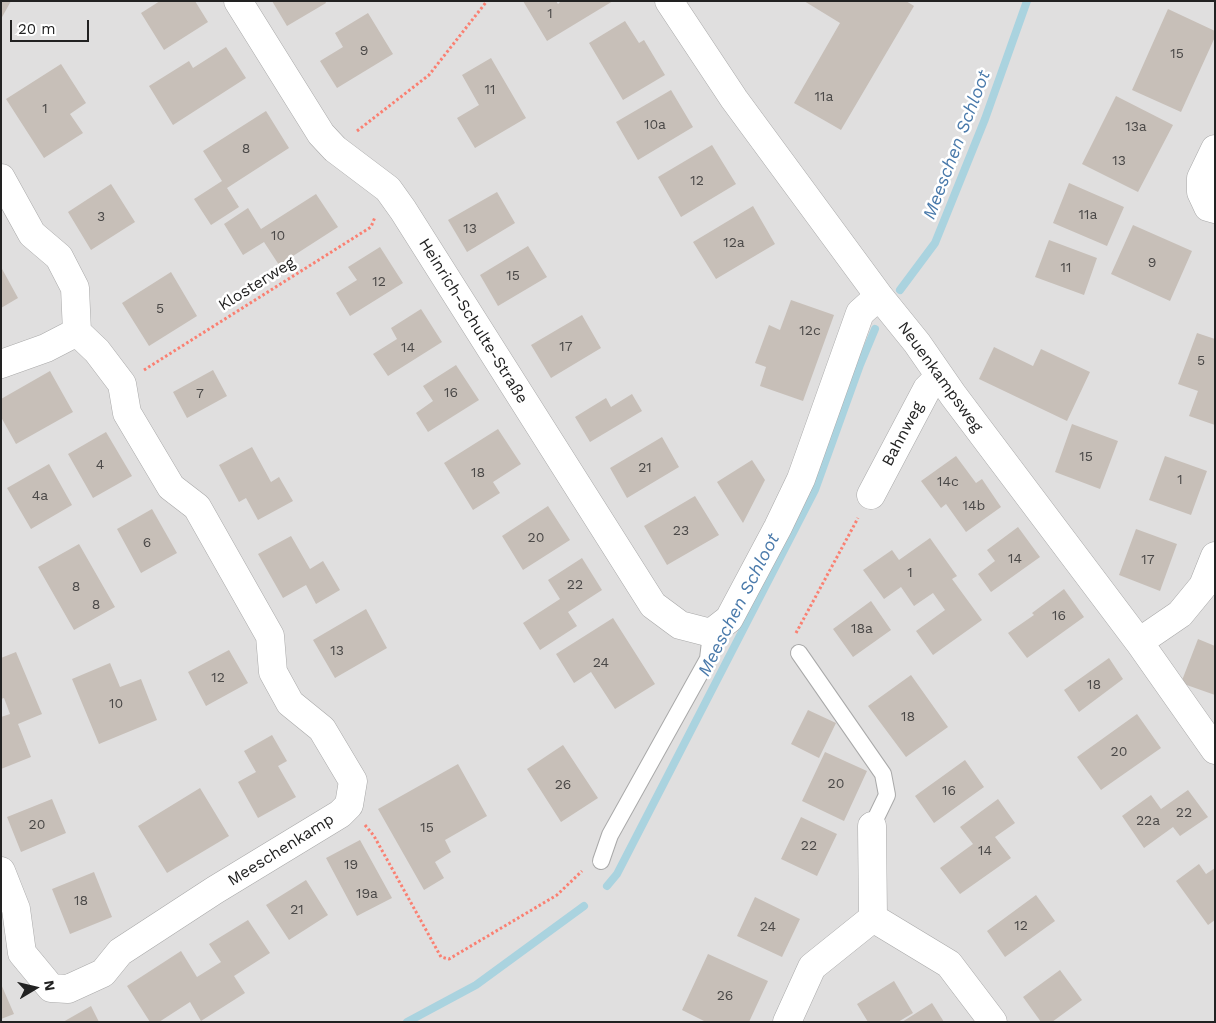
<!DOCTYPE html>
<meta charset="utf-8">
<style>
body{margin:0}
#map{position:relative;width:1216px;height:1023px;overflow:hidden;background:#f2efe9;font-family:"Work Sans",sans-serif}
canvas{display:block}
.frame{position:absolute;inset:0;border:2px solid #222;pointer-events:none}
.north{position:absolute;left:10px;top:963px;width:50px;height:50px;-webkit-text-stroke:4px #fff;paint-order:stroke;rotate:81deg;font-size:14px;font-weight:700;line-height:20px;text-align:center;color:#222}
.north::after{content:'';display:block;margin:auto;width:18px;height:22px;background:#222;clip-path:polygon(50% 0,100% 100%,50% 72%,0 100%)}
.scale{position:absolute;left:10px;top:20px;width:79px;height:22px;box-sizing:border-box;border:2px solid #222;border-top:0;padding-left:6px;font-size:15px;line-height:18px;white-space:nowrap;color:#222;-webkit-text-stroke:4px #fff;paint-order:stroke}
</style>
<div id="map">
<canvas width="1216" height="1023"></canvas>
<div class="frame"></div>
<div class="north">N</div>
<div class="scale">20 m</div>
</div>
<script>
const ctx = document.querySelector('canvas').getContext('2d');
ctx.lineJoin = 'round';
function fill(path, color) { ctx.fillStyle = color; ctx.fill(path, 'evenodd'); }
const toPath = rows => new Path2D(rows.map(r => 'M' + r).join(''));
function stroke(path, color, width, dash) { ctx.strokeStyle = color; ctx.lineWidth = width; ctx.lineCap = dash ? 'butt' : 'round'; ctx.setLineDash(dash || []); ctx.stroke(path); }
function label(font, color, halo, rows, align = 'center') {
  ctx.font = font + ' "Work Sans",sans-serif'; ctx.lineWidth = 5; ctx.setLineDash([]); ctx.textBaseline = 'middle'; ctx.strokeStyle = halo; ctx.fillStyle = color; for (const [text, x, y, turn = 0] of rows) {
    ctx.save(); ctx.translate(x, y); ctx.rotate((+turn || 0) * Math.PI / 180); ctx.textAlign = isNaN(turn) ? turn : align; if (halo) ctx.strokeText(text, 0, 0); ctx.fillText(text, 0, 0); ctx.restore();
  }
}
fill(toPath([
 [1,1,1215,1,1215,1022,1,1022]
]), '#e0dfdf');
stroke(toPath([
 [900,290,935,243,985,119,1027,1],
 [607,886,617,874,815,490,860,365,875,329],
 [407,1022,476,985,584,906]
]), '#aad3df', 8);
fill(toPath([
 [1,1,11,1,1,19],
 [160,1,195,1,208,22,164,50,141,13],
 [272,1,325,1,326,3,287,26],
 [523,1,556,1,558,4,561,1,613,1,547,41],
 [804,1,906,1,914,6,841,130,794,103,840,23],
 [1168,9,1215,31,1215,37,1181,112,1132,90],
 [368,13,393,54,337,88,320,61,343,47,335,33],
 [625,21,639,43,644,40,665,75,623,100,589,43],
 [226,47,246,78,173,125,149,86,189,61,193,68],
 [491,58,526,118,475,148,457,118,479,105,462,75],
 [61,64,86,103,70,114,83,133,44,158,6,99],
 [671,90,693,127,638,160,616,122],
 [1116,96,1173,125,1138,192,1082,164],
 [266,111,289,148,227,188,239,207,211,225,194,199,222,181,203,151],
 [712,145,736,184,681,217,658,177],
 [1069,183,1124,207,1107,246,1053,223],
 [111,184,135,222,91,250,68,212],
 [497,192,515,223,467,252,448,220],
 [316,194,338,227,279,265,264,242,243,255,224,224,248,208,261,229],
 [753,206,775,244,716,279,693,242],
 [1133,225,1192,251,1170,301,1111,274],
 [1049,240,1097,258,1084,295,1035,277],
 [528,246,547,277,498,306,480,275],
 [380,247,403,283,350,316,336,293,357,280,348,267],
 [1,267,18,298,1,308],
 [171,272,197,316,149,346,122,303],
 [791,300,834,315,803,401,760,386,766,367,755,363,769,325,780,330],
 [421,309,442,342,388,376,373,354,397,339,391,328],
 [582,315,601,348,551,378,531,345],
 [1197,333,1215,339,1215,425,1189,416,1198,391,1178,384],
 [994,347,1033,366,1041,349,1090,372,1067,421,979,379],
 [456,365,479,400,428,432,416,413,433,401,423,386],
 [213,370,227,396,187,418,173,392],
 [50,371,73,412,16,444,1,417,1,399],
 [632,394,642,411,590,442,575,417,606,398,611,407],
 [1072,424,1118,441,1100,489,1055,472],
 [498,429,521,464,493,482,500,493,473,510,444,463],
 [106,432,132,476,93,498,68,454],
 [662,437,679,467,627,498,610,468],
 [252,447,271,482,279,477,293,501,258,520,246,498,239,502,219,465],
 [956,456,976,483,982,479,1001,507,966,532,946,504,941,508,921,481],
 [1165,456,1207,471,1191,515,1149,500],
 [752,460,765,480,743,523,717,482],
 [49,464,72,505,31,529,7,488],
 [695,496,719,535,667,565,644,526],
 [548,506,570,540,523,570,502,536],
 [152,509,177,553,141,573,117,529],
 [1018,527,1040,557,991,592,978,574,995,561,987,550],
 [1136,529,1177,544,1160,591,1119,575],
 [291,536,310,569,323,561,340,590,316,604,306,585,283,598,258,554],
 [930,538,957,576,952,579,982,620,933,655,916,631,945,610,933,593,914,606,901,587,884,599,863,570,892,550,899,560],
 [79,544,115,607,74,630,38,567],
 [582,558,602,590,568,612,577,626,540,650,523,623,560,599,548,580],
 [1064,589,1084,617,1027,658,1008,633,1034,615,1032,613],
 [871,601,891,630,853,657,833,629],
 [366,609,387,648,335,678,313,640],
 [613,618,655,684,615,709,591,672,574,683,556,654],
 [1198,639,1215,646,1215,695,1181,683],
 [229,650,248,683,206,706,188,672],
 [16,652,42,714,18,724,31,757,1,769,1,717,10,714,4,698,1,699,1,658],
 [1109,658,1123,679,1079,712,1064,690],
 [110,663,120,687,141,679,157,720,99,744,72,679],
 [911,675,948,727,906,757,868,706],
 [808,710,836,723,819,758,791,744],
 [1137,714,1161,748,1101,790,1077,757],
 [272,735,287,761,278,766,296,797,258,818,238,782,256,772,244,751],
 [563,745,598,798,561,822,527,769],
 [825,752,867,771,844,821,802,801],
 [965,760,984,787,934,823,915,796],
 [458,764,487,816,445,840,451,852,435,862,444,878,424,890,378,809],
 [200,788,229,836,167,873,138,826],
 [1188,790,1208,817,1180,836,1173,827,1144,848,1122,816,1151,795,1161,809],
 [52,799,66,833,21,852,7,817],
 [998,799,1015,823,995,837,1011,858,960,894,940,868,973,844,960,827],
 [801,817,837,834,817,876,781,859],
 [360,840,392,898,357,916,326,858],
 [1199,864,1206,874,1215,868,1215,920,1208,925,1176,881],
 [94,872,112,917,70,934,52,889],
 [306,880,328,915,289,940,266,905],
 [1036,895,1055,921,1005,957,987,931],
 [755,897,800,919,782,957,737,936],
 [248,920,270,953,234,976,245,993,201,1021,190,1002,159,1022,150,1022,127,986,181,951,197,977,221,962,209,944],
 [708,954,768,981,749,1022,706,1022,682,1010],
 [1060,970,1082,1000,1052,1022,1041,1022,1023,997],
 [894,981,913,1013,898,1022,868,1022,857,1004],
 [1,984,14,1014,1,1019],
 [932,1003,944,1022,902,1022],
 [91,1006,99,1022,63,1022]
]), '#c7bfb8');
const service = toPath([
 [799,653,883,774,887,795,872,826],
 [601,861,610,835,708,659,711,633]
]);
const minor = toPath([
 [238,1,321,134,335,149,388,189,403,210,653,605,680,625,711,633,729,619,778,527,801,479,860,313,879,296],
 [669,1,734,99,879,296,917,343,953,395,1139,642,1215,750],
 [1215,149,1201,178,1201,192,1208,207,1215,209],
 [1,178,32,234,59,257,75,288,77,332,97,351,122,384,127,413,171,487,197,507,270,636,273,672,290,703,322,729,353,781,349,805,340,814,215,890,120,952,103,973,68,989,51,988,22,953,16,909,1,871],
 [1,364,46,348,77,332],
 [871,495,927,389,939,377],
 [1139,642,1180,614,1203,586,1215,556],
 [872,826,873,918],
 [787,1022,812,967,873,918,949,964,993,1022]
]);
stroke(service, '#a9a9a9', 18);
stroke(minor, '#a9a9a9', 29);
stroke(toPath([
 [357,131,429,75,487,1],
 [144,370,371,227,375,217],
 [796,633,858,518],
 [365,825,374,836,441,957,449,959,557,895,582,871]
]), '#fa8072', 3, [2.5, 2.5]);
stroke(service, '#fff', 16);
stroke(minor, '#fff', 28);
label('14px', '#4b4948', null, [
 ["1",550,14],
 ["9",364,51],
 ["15",1177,54],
 ["11",490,90],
 ["11a",824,97],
 ["1",45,109],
 ["10a",655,125],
 ["13a",1136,127],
 ["8",246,149],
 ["13",1119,161],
 ["12",697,181],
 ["11a",1088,215],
 ["3",101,217],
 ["13",470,229],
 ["10",278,236],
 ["12a",734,243],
 ["9",1152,263],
 ["11",1066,268],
 ["15",513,276],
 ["12",379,282],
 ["5",160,309],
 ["12c",810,331],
 ["17",566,347],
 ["14",408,348],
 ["5",1201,361],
 ["16",451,393],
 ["7",200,394],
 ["15",1086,457],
 ["4",100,465],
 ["21",645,468],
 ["18",478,473],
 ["1",1180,480],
 ["14c",948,482],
 ["4a",40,496],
 ["14b",974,506],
 ["23",681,531],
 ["20",536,538],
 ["6",147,543],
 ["14",1015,559],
 ["17",1148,560],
 ["1",910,573],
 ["22",575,585],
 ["8",76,587],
 ["8",96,605],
 ["16",1059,616],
 ["18a",862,629],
 ["13",337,651],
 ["24",601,663],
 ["12",218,678],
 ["18",1094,685],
 ["10",116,704],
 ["18",908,717],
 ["20",1119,752],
 ["20",836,784],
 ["26",563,785],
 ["16",949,791],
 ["22",1184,813],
 ["22a",1148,821],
 ["20",37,825],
 ["15",427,828],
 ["22",809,846],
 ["14",985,851],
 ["19",351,865],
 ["19a",367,894],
 ["18",81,901],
 ["21",297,910],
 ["12",1021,926],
 ["24",768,927],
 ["26",725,996]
]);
label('16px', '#222', '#fff', [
 ["Klosterweg",257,284,-32],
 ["Heinrich-Schulte-Straße",473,321,58],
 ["Neuenkampsweg",940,377,54],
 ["Bahnweg",903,434,-62],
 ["Meeschenkamp",281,850,-32]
]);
label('italic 18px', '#4a7aab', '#fff', [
 ["Meeschen Schloot",957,145,-69],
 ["Meeschen Schloot",739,605,-63]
]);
</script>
